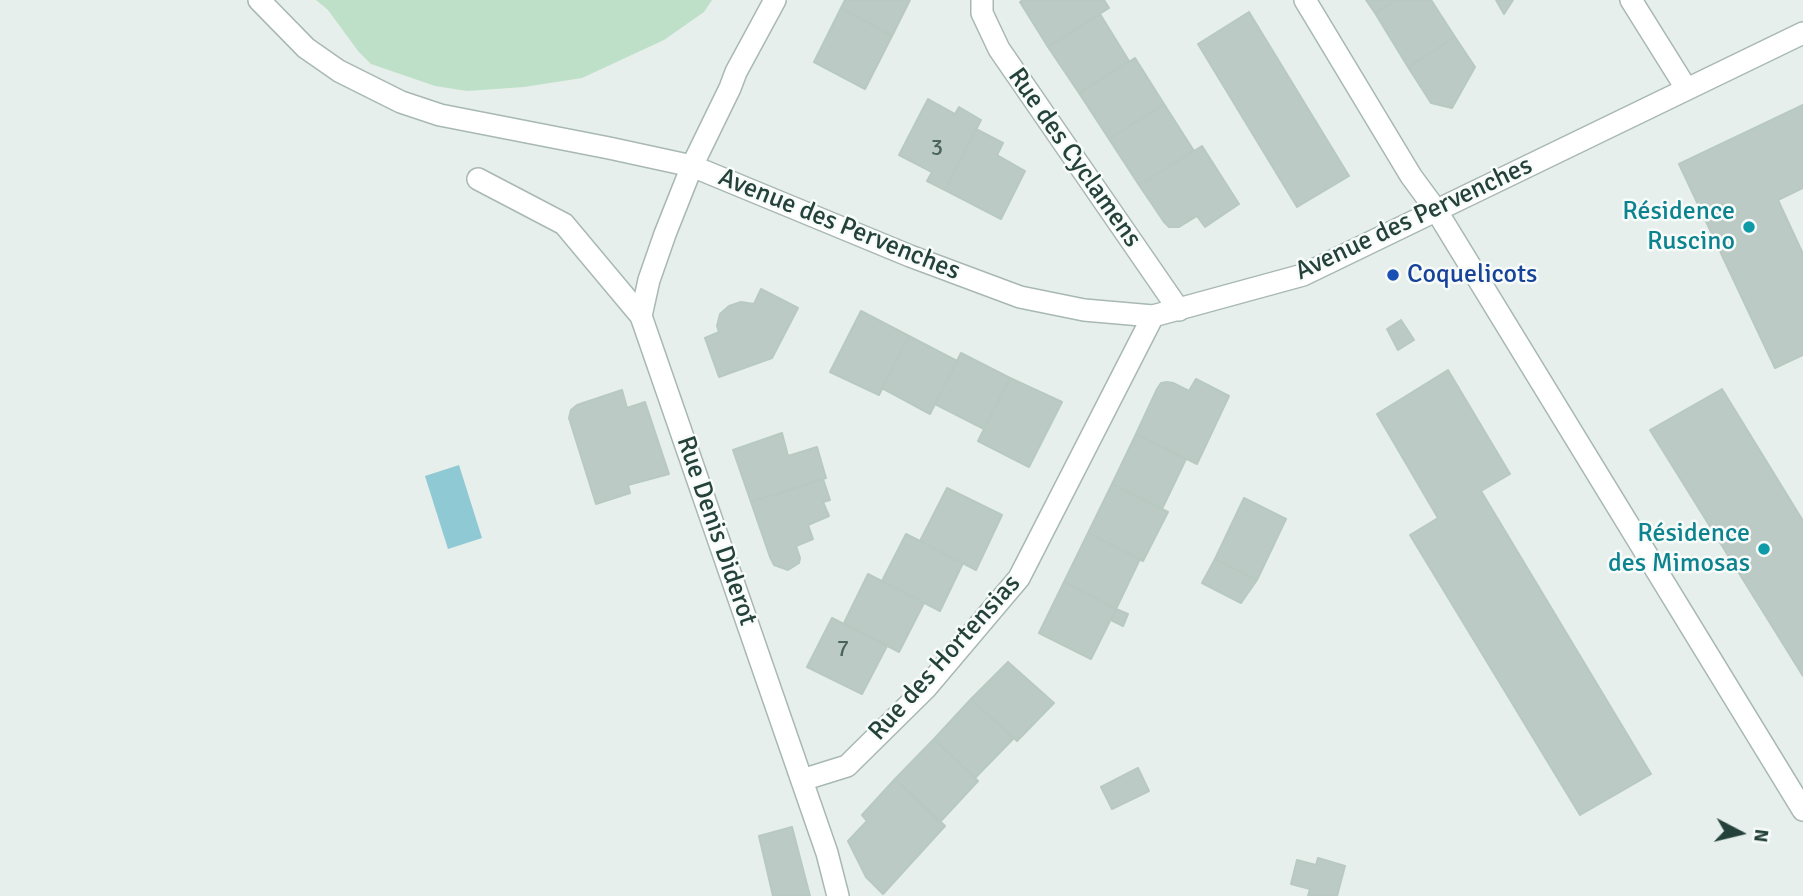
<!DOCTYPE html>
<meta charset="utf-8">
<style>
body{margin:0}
#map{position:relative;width:1803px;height:896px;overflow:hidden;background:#e6efeb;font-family:Signika,sans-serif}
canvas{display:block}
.north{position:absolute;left:1705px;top:798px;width:70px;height:70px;-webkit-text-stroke:5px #f7fbf9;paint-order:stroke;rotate:97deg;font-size:19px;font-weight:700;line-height:28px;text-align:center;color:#24423a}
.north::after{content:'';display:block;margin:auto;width:24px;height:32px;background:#24423a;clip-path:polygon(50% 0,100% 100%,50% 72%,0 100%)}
</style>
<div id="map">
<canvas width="1803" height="896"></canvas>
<div class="north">N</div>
</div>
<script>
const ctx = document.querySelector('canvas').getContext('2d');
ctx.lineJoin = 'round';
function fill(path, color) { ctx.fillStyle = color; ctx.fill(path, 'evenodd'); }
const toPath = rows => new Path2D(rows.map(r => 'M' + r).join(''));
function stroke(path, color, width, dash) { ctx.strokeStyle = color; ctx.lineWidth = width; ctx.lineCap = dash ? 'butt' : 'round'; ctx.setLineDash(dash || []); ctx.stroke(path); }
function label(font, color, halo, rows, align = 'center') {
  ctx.font = font + ' Signika,sans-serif'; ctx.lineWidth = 5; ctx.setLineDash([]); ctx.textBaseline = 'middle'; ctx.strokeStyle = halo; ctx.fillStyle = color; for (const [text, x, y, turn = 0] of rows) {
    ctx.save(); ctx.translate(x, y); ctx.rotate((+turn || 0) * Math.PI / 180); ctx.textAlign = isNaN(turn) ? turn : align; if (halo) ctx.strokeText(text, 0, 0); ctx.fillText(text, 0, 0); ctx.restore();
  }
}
fill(toPath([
 [316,0,712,0,704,12,664,40,582,78,524,87,467,91,435,86,371,64,358,51,328,10]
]), '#bfe0c8');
fill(toPath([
 [459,465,482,538,448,549,425,476]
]), '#8ec9d4');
const building = toPath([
 [845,0,910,0,892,36,841,8,845,0],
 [1023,0,1104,0,1109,8,1048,47,1020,2,1023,0],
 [1366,0,1396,0,1375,13,1366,0],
 [1396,0,1431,0,1455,37,1408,67,1375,13,1396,0],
 [1496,0,1513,0,1504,14,1496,0],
 [841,8,892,36,865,89,814,62,841,8],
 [1249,12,1349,176,1297,207,1198,44,1249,12],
 [1100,14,1129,61,1079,93,1048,47,1100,14],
 [1455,37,1475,67,1452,108,1431,103,1408,67,1455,37],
 [1135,58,1164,104,1109,139,1079,93,1135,58],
 [928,99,955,114,959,107,981,120,945,190,927,181,932,172,899,155,928,99],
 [1164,104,1194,151,1139,185,1109,139,1164,104],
 [1803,105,1803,188,1778,200,1803,254,1803,355,1775,368,1679,164,1803,105],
 [976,129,1003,143,997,155,1025,171,1001,219,945,190,976,129],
 [1202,146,1239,204,1205,227,1197,216,1179,227,1169,227,1164,222,1139,185,1202,146],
 [761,289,798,308,772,358,719,377,705,338,719,332,717,326,720,314,729,306,741,302,754,304,761,289],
 [861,311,909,336,879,395,830,372,861,311],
 [1401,320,1414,340,1398,350,1387,329,1401,320],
 [909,336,957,361,930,414,882,388,909,336],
 [961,353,1010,378,984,429,935,404,961,353],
 [1448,370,1510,474,1481,491,1651,774,1580,815,1410,535,1438,518,1377,414,1448,370],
 [1010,378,1062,402,1029,467,978,441,1010,378],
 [1196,379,1229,396,1197,464,1136,434,1157,389,1161,383,1167,382,1173,383,1189,391,1196,379],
 [1722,389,1803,521,1803,676,1650,430,1722,389],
 [622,390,627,408,645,402,669,474,628,485,630,493,596,504,569,418,571,410,577,405,622,390],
 [782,433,788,456,817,447,826,478,751,502,733,450,782,433],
 [1136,434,1186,459,1162,509,1112,484,1136,434],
 [823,479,830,500,823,502,829,516,808,525,813,539,796,546,800,558,799,563,788,570,774,565,770,557,751,502,823,479],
 [1112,484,1168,512,1143,561,1088,533,1112,484],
 [947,488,1002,515,976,570,920,541,947,488],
 [1244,498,1286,519,1257,580,1215,559,1244,498],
 [1088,533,1140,559,1116,609,1064,582,1088,533],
 [906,534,963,563,940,611,882,581,906,534],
 [1215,559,1257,580,1241,603,1202,583,1215,559],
 [868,574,924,603,899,652,844,623,868,574],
 [1064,582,1116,609,1091,659,1039,633,1064,582],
 [1116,609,1128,614,1123,626,1111,620,1116,609],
 [832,618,887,646,862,694,807,667,832,618],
 [1008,662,1054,703,1017,741,971,699,1008,662],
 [971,699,1014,738,975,778,934,739,971,699],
 [934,739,978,781,940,822,895,779,934,739],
 [1138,768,1149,791,1112,809,1101,787,1138,768],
 [895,779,945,826,883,894,866,877,848,841,867,821,862,815,895,779],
 [792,827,810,896,773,896,759,836,792,827],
 [1318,858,1345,866,1337,896,1308,896,1310,889,1291,884,1297,860,1316,865,1318,858]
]);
fill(building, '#bbcac4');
stroke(building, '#b8c9c2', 2);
const minor = toPath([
 [259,0,306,48,339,71,401,102,440,115,609,148,692,166,910,256,1020,297,1084,310,1153,316,1303,275,1803,33],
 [775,0,736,72,730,88,692,166,665,234,649,280,641,316,827,853,838,896],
 [982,0,982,13,999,49,1179,310],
 [1305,0,1411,176,1436,210,1803,810],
 [1631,0,1686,88],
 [478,179,564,224,641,316],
 [802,780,847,766,926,688,1019,578,1153,316]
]);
stroke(minor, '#a8b8b2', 24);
stroke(minor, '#fff', 21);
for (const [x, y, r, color] of [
 [1749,227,7,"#0f9aa8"],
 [1393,275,7,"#1a4fb4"],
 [1764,549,7,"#0f9aa8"]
]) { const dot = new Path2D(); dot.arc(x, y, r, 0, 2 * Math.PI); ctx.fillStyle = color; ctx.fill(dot); stroke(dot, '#f7fbf9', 2.5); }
label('23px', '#4a645c', null, [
 ["3",937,149],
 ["7",843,650]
]);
label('26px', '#24423a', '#f7fbf9', [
 ["Rue des Cyclamens",1074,158,55],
 ["Avenue des Pervenches",1414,219,-25],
 ["Avenue des Pervenches",839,225,22],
 ["Rue Denis Diderot",716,531,71],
 ["Rue des Hortensias",945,658,-48]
]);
label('26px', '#0d838f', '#f7fbf9', [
 ["Résidence",1735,212],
 ["Ruscino",1735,242],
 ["Résidence",1750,534],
 ["des Mimosas",1750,564]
], 'right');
label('26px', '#164399', '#f7fbf9', [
 ["Coquelicots",1407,275]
], 'left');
</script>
